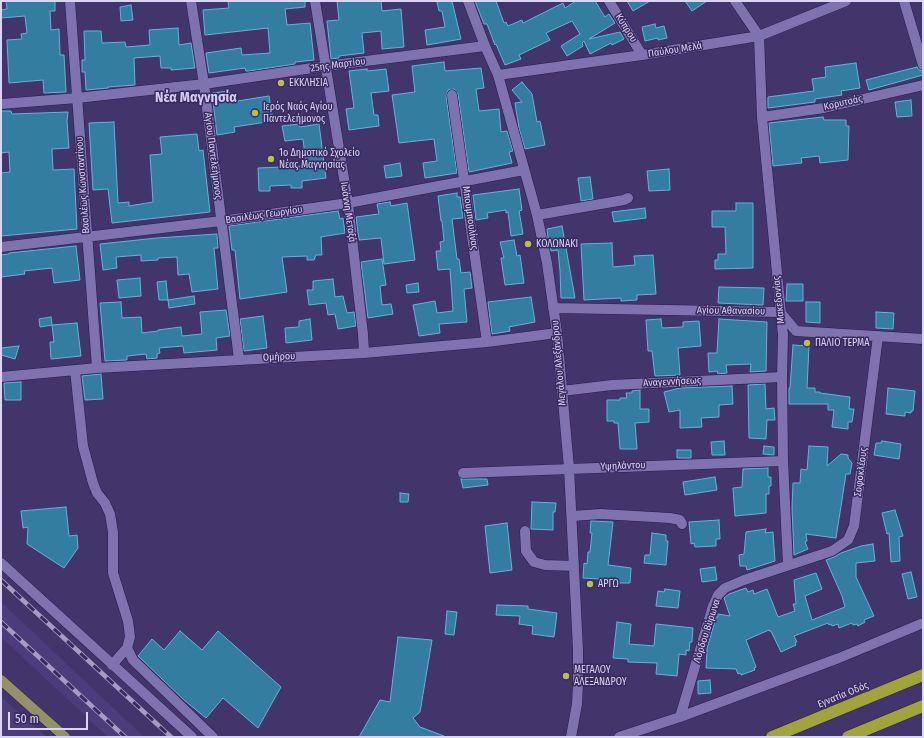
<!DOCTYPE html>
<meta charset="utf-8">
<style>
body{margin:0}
#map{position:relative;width:924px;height:738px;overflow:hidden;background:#42356b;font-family:"Fira Sans Condensed",sans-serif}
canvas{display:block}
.frame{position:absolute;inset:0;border:2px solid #dbd6f7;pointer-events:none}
.scale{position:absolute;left:8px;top:712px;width:80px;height:18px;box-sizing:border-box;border:2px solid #dbd6f7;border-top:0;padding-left:5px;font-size:12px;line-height:14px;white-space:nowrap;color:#dbd6f7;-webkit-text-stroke:3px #382a5f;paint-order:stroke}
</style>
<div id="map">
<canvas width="924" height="738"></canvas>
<div class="frame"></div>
<div class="scale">50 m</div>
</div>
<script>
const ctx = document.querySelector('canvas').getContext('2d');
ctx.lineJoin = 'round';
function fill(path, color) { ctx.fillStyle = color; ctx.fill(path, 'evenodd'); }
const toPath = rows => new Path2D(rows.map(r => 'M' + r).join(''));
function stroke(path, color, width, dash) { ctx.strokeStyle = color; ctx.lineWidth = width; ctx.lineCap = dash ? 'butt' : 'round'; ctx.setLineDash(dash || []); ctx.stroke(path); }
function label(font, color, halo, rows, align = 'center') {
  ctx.font = font + ' "Fira Sans Condensed",sans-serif'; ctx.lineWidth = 3; ctx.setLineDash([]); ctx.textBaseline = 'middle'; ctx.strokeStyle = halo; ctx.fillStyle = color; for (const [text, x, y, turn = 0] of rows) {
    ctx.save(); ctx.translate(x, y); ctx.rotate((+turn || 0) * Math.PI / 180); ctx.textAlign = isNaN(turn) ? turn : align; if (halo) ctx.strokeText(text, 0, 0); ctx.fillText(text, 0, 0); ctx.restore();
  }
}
fill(toPath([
 [1,602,144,737,108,737,1,637],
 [1,697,47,737,1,737]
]), '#4c3d7a');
const building = toPath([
 [6,1,55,1,55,11,50,11,51,30,59,29,60,55,64,55,66,92,44,93,43,80,9,83,7,40,22,39,21,34,27,33,25,16,1,18,1,10,7,9,6,1],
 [228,1,305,1,305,7,285,9,287,25,310,23,314,60,295,62,295,64,249,71,246,71,245,68,209,73,206,53,241,48,242,55,270,53,268,28,205,35,203,10,229,8,228,1],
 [337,1,381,1,382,11,401,9,404,47,382,49,381,31,362,33,364,53,339,56,339,58,331,59,327,21,339,20,337,1],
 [442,1,452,1,461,39,427,45,425,30,445,27,442,11,439,11,437,2,442,1],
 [475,1,496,1,504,23,506,22,508,26,522,20,523,23,563,3,565,8,576,1,595,1,605,17,609,14,615,23,589,39,620,32,624,39,612,45,611,43,590,54,584,41,582,43,583,46,567,56,561,46,580,34,572,21,546,33,550,40,519,55,521,59,505,65,496,44,495,45,487,24,484,24,475,1],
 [627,1,650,1,633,11,627,1],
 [685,1,707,1,692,11,685,1],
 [131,5,133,20,121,21,120,7,131,5],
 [655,24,656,28,664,26,667,38,658,40,658,38,645,41,642,27,655,24],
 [178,28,179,45,191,43,195,68,171,70,171,68,161,68,160,56,134,58,135,85,108,87,108,88,86,90,85,72,82,72,82,60,85,60,84,31,101,31,102,43,125,42,126,47,150,45,149,30,178,28],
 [444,62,445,71,481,68,484,88,476,89,479,111,499,109,501,132,507,131,513,151,509,152,512,163,469,172,458,94,454,89,448,90,446,96,457,173,425,178,423,163,437,161,434,139,399,143,392,95,415,92,412,66,444,62],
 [856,63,860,88,841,91,842,95,815,99,815,102,768,108,768,97,814,91,812,79,826,77,825,67,856,63],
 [917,67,919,70,923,71,923,75,869,90,866,80,917,67],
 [367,69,367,71,386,69,389,91,371,93,374,115,378,115,379,126,349,130,346,109,354,108,349,71,367,69],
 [522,82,532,94,537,122,540,121,545,145,525,149,519,128,515,103,522,102,512,90,522,82],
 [229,91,231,102,269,96,273,121,234,127,235,132,217,135,212,93,229,91],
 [911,100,912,116,897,117,895,102,911,100],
 [1,111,11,111,12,114,68,112,67,121,69,148,52,149,53,170,74,169,77,229,1,236,1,173,10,172,9,152,1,153,1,111],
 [823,117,824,120,846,120,846,126,849,126,848,160,820,163,819,156,801,158,802,163,773,166,769,123,823,117],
 [114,122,118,203,129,202,129,206,153,202,150,155,162,154,160,137,197,134,199,151,203,150,210,212,112,223,108,189,93,190,89,123,114,122],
 [299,124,300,127,319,124,326,178,302,181,302,188,291,188,291,185,270,186,270,191,259,191,258,168,306,166,303,139,285,141,282,126,299,124],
 [400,163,402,176,386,178,384,166,400,163],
 [669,169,670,190,649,191,647,171,669,169],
 [590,177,593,199,581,201,578,178,590,177],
 [519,189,522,210,519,211,523,234,511,236,508,212,506,213,506,210,487,213,488,218,476,220,473,195,519,189],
 [457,193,457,197,460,197,463,218,452,219,457,259,459,259,461,273,470,272,472,288,464,289,467,322,439,324,440,333,419,336,413,305,435,301,437,313,453,311,450,269,438,270,436,251,441,251,440,242,444,241,442,221,441,221,438,196,457,193],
 [390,202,391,206,407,203,415,260,384,264,381,238,359,240,356,217,379,214,377,204,390,202],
 [736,203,753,203,753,268,715,269,715,260,718,260,718,254,726,254,725,227,712,227,712,211,736,211,736,203],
 [645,208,646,218,614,222,612,212,645,208],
 [338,211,340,219,343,218,345,233,321,237,322,255,316,255,314,260,307,260,307,256,282,257,287,292,240,299,235,250,232,250,229,226,338,211],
 [562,226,575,298,561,298,560,271,558,250,551,251,548,238,547,229,562,226],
 [217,234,218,248,214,248,218,289,192,292,189,274,178,275,177,257,158,258,158,260,141,261,141,255,116,257,117,268,103,270,100,244,157,238,217,234],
 [514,240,517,256,520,255,524,283,505,285,501,258,504,258,500,242,514,240],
 [612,243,613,267,635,265,634,256,653,255,656,294,637,295,637,300,621,301,621,298,584,300,581,244,612,243],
 [76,246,80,280,54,283,52,268,24,271,25,274,1,277,1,255,9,254,9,253,76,246],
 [382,259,386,285,380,286,382,305,391,304,393,314,368,318,361,262,382,259],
 [140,278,141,296,119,298,117,280,140,278],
 [333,279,335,297,343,296,347,313,354,312,356,326,338,329,335,314,328,315,326,303,309,305,307,290,313,290,313,281,333,279],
 [166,281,168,300,159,300,157,282,166,281],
 [418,283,419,292,407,293,406,285,418,283],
 [787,284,803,284,803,301,786,301,787,284],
 [719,287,764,288,763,305,718,303,719,287],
 [194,296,195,304,169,308,168,300,194,296],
 [531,297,535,322,509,327,510,331,492,334,488,302,531,297],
 [121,302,122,318,141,317,142,333,158,331,158,330,181,327,182,336,202,334,200,312,226,310,230,336,216,338,217,350,184,353,183,346,159,348,160,353,157,354,157,358,147,359,146,354,127,356,127,360,105,361,100,303,121,302],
 [806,302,820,302,820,323,806,322,806,302],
 [876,312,894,313,893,329,876,328,876,312],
 [263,316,267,348,244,351,240,319,263,316],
 [51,317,52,325,40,327,39,319,51,317],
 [310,319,312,340,286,343,285,328,299,327,299,321,310,319],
 [661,319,662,328,683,327,683,322,699,321,701,346,678,348,680,375,655,376,652,351,648,351,646,320,661,319],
 [719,319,767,322,766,371,750,372,751,364,726,365,727,373,718,374,717,371,709,372,708,353,717,353,719,319],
 [77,323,81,356,51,359,50,342,54,342,52,325,77,323],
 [793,345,809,346,807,388,815,388,815,392,820,392,820,393,850,397,849,409,854,409,852,422,848,422,848,429,832,427,834,410,828,410,828,404,789,404,789,388,790,388,793,345],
 [19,346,15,359,1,355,1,348,19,346],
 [101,374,103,399,85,400,82,376,101,374],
 [21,382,21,400,5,400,4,383,21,382],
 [765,384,766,409,774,408,775,420,767,420,766,439,749,438,748,385,765,384],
 [732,386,733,404,719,405,719,417,701,418,702,427,680,428,680,410,669,412,664,392,680,388,732,386],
 [888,388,915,391,913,411,911,411,911,413,905,412,905,416,886,414,888,388],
 [640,390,640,409,649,409,649,422,635,423,637,449,620,449,618,423,614,423,614,421,607,421,607,400,620,400,620,398,627,398,626,393,632,393,632,391,640,390],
 [724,441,725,455,712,455,711,442,724,441],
 [882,441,901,444,899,459,874,455,876,443,881,443,882,441],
 [764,446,774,447,774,455,763,454,764,446],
 [809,446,828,447,827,466,841,454,848,455,848,458,852,463,850,474,846,474,836,538,806,534,807,541,805,542,808,549,794,555,792,507,793,483,800,483,801,469,807,470,809,446],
 [677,450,691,450,691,458,677,458,677,450],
 [768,468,768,477,771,477,771,486,769,486,769,494,766,494,766,513,735,516,733,488,742,487,743,469,768,468],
 [715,477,717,490,685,495,683,482,715,477],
 [461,479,487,479,488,485,463,488,461,479],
 [400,493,409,494,408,502,400,502,400,493],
 [532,502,556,503,555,512,553,512,553,530,531,529,532,502],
 [66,507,69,536,77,535,78,548,64,568,27,544,28,527,23,528,21,511,66,507],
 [895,510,903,536,899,537,900,561,891,562,889,533,887,534,882,513,895,510],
 [719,520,720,539,716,539,716,546,695,547,694,543,691,544,689,522,719,520],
 [591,521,613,522,608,565,631,568,630,583,617,583,617,580,583,578,584,563,587,564,588,552,590,552,592,533,590,533,591,521],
 [507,523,512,570,490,573,485,526,507,523],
 [766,529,765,533,773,532,775,561,747,570,746,566,740,566,739,555,744,554,746,532,766,529],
 [652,533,666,535,666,541,668,541,666,565,644,563,645,555,650,555,652,533],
 [873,544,875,561,856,563,856,577,874,616,864,620,865,622,858,626,857,624,853,625,852,623,839,628,838,624,832,626,831,624,829,625,828,623,794,636,797,642,795,642,796,645,781,652,771,631,769,631,769,630,746,640,756,667,754,668,755,670,741,675,741,673,738,674,736,669,706,668,707,649,716,617,718,617,718,614,730,616,724,598,729,594,746,588,748,592,753,590,754,594,767,589,778,617,795,611,793,604,796,604,794,580,816,573,822,589,805,596,812,620,845,607,842,596,826,560,834,557,841,553,861,546,873,544],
 [715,567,717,580,702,582,700,569,715,567],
 [911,572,917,597,908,599,902,574,911,572],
 [665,589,680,591,678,608,656,606,658,591,664,592,665,589],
 [497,605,528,606,528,609,557,613,554,637,532,634,533,626,519,624,520,616,496,615,497,605],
 [447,611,457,612,454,635,445,634,447,611],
 [617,622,631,624,629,644,654,646,656,624,693,628,692,642,690,642,689,651,686,650,686,655,679,654,677,676,656,674,657,663,628,662,628,659,613,658,617,622],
 [180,631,202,650,218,631,281,687,258,728,223,698,206,718,184,700,138,656,152,639,164,650,180,631],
 [398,637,432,640,420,712,413,718,420,727,444,736,444,737,359,737,380,700,390,702,398,637],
 [710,680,711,693,698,694,698,681,710,680]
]);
fill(building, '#327da0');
stroke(building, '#68b1d6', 1);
const minor = toPath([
 [70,1,97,368],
 [191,1,204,84,239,359],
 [315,1,348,203,363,334,364,353],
 [468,1,485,46,498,75,537,215,547,263,557,333,569,468,578,650,578,684,577,704,571,737],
 [609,1,642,55],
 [735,1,759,36,762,117,783,335,782,377,783,461,788,565],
 [904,1,923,65],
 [498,75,642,55,759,36,846,1],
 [452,95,487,342],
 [1,104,77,98,204,84,326,66,485,46],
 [762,117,824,108,923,85],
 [537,215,624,200,628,198],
 [1,247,221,221,348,203,524,170],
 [553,308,780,312,796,331,923,339],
 [75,370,83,446,93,483,97,493,105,503,110,514,113,532,113,573,128,621,130,637,127,648,112,665],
 [1,377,97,368,364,353,487,342,557,333],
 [562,391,612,385,782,377],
 [463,473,783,461],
 [572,516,601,514,670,518,680,520,682,524],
 [525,531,526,551,534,562,545,565,574,566],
 [1,563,192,737],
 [127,648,133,660,213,737],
 [680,717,713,606,718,595,725,588,744,580,832,551,848,540,854,526,878,336],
 [619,737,680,717,839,658,923,623]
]);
const major = toPath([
 [1,680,65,737]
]);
const highway = toPath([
 [772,737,923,675],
 [848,737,923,706]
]);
stroke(minor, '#291a4e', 11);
stroke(major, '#291a4e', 11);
stroke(highway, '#291a4e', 13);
stroke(minor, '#7e73ae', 10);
stroke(major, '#929168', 10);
stroke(highway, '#9fa53a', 12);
const rail = toPath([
 [1,580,171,737],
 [1,622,125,737]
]);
stroke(rail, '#a49cc4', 4.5);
stroke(rail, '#382a5f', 3, [9]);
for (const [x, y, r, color] of [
 [281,83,4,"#bac046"],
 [255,113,4,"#bac046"],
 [271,159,4,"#bac046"],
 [528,244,4,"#bac046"],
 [807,343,4,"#bac046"],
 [590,584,4,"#bac046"],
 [566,676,4,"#bac046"]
]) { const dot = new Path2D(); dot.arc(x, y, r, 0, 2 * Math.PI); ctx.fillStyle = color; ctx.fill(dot); stroke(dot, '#382a5f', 1.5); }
label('10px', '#dbd6f7', '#382a5f', [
 ["Κύπρου",626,28,58],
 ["Παύλου Μελά",675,50,-9],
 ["25ης Μαρτίου",338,65,-8],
 ["Κορυτσάς",843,103,-13],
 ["Αγίου Παντελεήμονος",213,156,83],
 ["Βασιλέως Κωνσταντίνου",83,185,-94],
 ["Ιωάννη Μεταξά",348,212,82],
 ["Βασιλέως Γεωργίου",264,215,-8],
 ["Μπουμπουλίνας",470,218,82],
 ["Μακεδονίας",779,300,-96],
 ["Αγίου Αθανασίου",731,311,1],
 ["Ομήρου",279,357,-3],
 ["Μεγάλου Αλεξάνδρου",559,363,-95],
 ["Αναγεννήσεως",672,382,-3],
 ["Υψηλάντου",623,466,-2],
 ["Σοφοκλέους",861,472,-83],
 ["Λόρδου Βύρωνα",707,631,-72],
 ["Εγνατία Οδός",843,695,-22]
]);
label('10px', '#dbd6f7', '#382a5f', [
 ["ΕΚΚΛΗΣΙΑ",289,83],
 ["Ιερός Ναός Αγίου",263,107],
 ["Παντελεήμονος",263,119],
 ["1ο Δημοτικό Σχολείο",279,153],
 ["Νέας Μαγνησίας",279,165],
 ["ΚΟΛΩΝΑΚΙ",536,244],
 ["ΠΑΛΙΟ ΤΕΡΜΑ",815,343],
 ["ΑΡΓΩ",598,584],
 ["ΜΕΓΑΛΟΥ",574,670],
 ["ΑΛΕΞΑΝΔΡΟΥ",574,682]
], 'left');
label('bold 14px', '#d3cdf5', '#382a5f', [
 ["Νέα Μαγνησία",196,98]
]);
</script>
